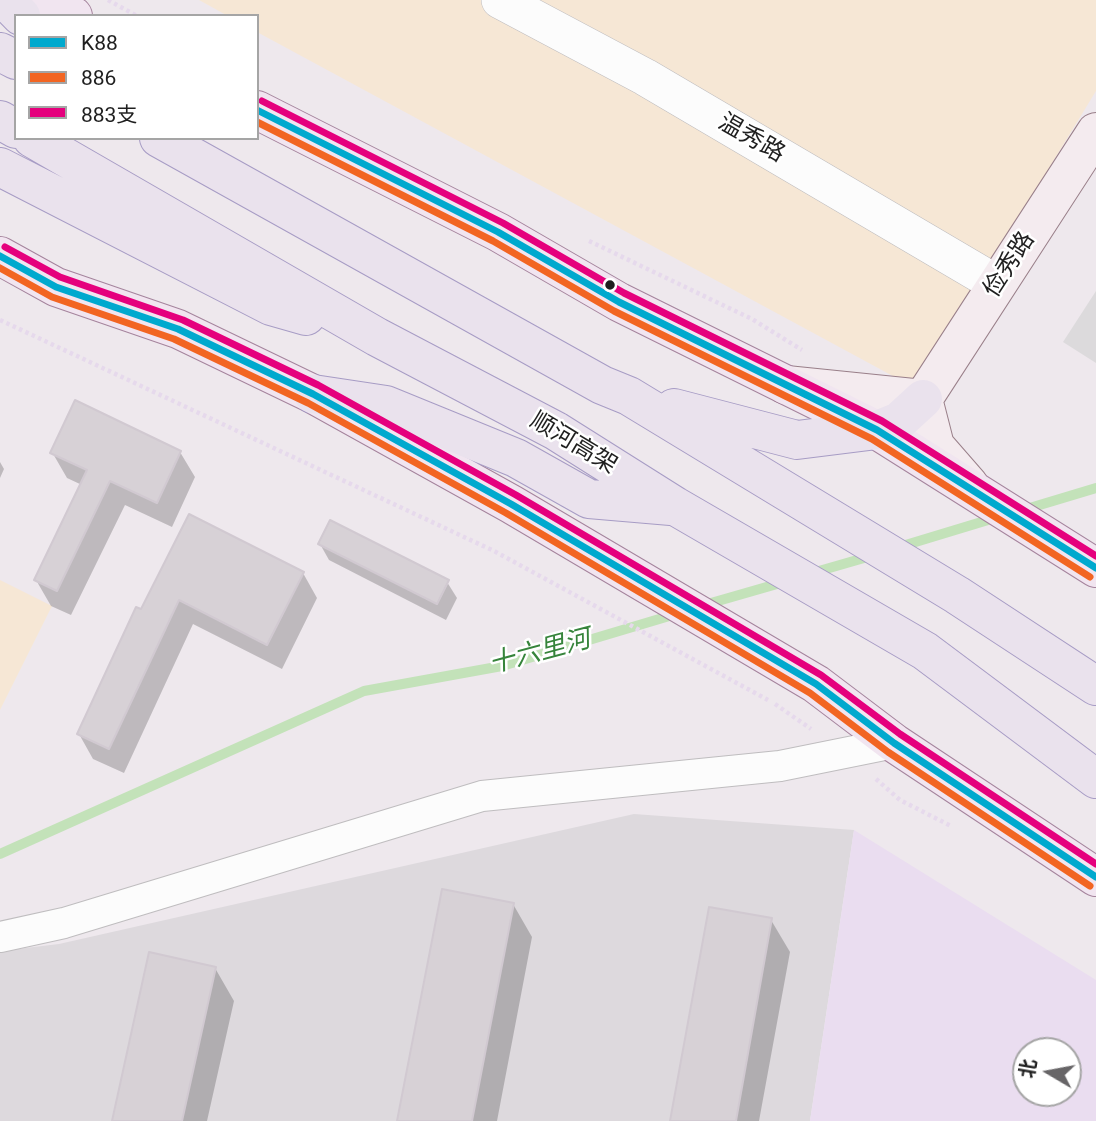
<!DOCTYPE html>
<meta charset="utf-8">
<style>
body{margin:0}
#map{position:relative;width:1096px;height:1121px;overflow:hidden;background:#eee8ed;font-family:Roboto,"Noto Sans SC",sans-serif}
canvas{display:block}
.legend{position:absolute;left:14px;top:14px;width:245px;height:126px;box-sizing:border-box;background:#fff;border:2px solid #a5a5a5;margin:0;padding:9px 12px;list-style:none;font-size:21px;color:#1f1f1f}
.legend li{display:flex;align-items:center;gap:14px;height:35px}
.legend b{width:35px;border:2px solid #a5a5a5}
.north{position:absolute;left:1012px;top:1037px;width:70px;height:70px;box-sizing:border-box;background:#fff;border:2px solid #a5a5a5;border-radius:50%;rotate:280deg;font-size:19px;font-weight:700;line-height:28px;text-align:center;color:#1f1f1f}
.north::after{content:'';display:block;margin:auto;width:24px;height:32px;background:#676567;clip-path:polygon(50% 0,100% 100%,50% 72%,0 100%)}
</style>
<div id="map">
<canvas width="1096" height="1121"></canvas>
<ul class="legend">
<li><b style="height:9px;background:#00a9ce"></b>K88</li>
<li><b style="height:9px;background:#f26522"></b>886</li>
<li><b style="height:9px;background:#e5007d"></b>883支</li>
</ul>
<div class="north">北</div>
</div>
<script>
const ctx = document.querySelector('canvas').getContext('2d');
ctx.lineJoin = 'round';
function fill(path, color) { ctx.fillStyle = color; ctx.fill(path, 'evenodd'); }
const toPath = rows => new Path2D(rows.map(r => 'M' + r).join(''));
function stroke(path, color, width, dash) { ctx.strokeStyle = color; ctx.lineWidth = width; ctx.lineCap = dash ? 'butt' : 'round'; ctx.setLineDash(dash || []); ctx.stroke(path); }
function label(font, color, halo, rows, align = 'center') {
  ctx.font = font + ' Roboto,"Noto Sans SC",sans-serif'; ctx.lineWidth = 5; ctx.setLineDash([]); ctx.textBaseline = 'middle'; ctx.strokeStyle = halo; ctx.fillStyle = color; for (const [text, x, y, turn = 0] of rows) {
    ctx.save(); ctx.translate(x, y); ctx.rotate((+turn || 0) * Math.PI / 180); ctx.textAlign = isNaN(turn) ? turn : align; if (halo) ctx.strokeText(text, 0, 0); ctx.fillText(text, 0, 0); ctx.restore();
  }
}
fill(toPath([
 [634,814,854,830,810,1121,0,1121,0,951,59,944]
]), '#ddd9dd');
fill(toPath([
 [854,830,1096,980,1096,1121,810,1121],
 [1026,1051,1068,1051,1068,1093,1026,1093]
]), '#eaddf0');
fill(toPath([
 [199,0,1096,0,1096,91,915,388,257,32,257,16,228,16],
 [0,580,52,606,0,710]
]), '#f6e7d5');
fill(toPath([
 [1096,291,1096,363,1063,342]
]), '#dcdadc');
fill(toPath([
 [52,452,180,452,195,477,172,527,125,505,71,615,51,606,36,580,82,485,67,478],
 [0,462,4,469,0,478],
 [190,516,303,573,317,598,282,669,193,624,124,773,93,759,79,734],
 [320,544,447,582,457,598,446,620,329,560],
 [513,904,532,937,497,1121,399,1121],
 [771,920,790,952,759,1121,672,1121],
 [215,968,234,1001,207,1121,114,1121]
]), '#0003');
stroke(toPath([
 [1023,510,1096,488],
 [899,547,998,517],
 [812,573,871,556],
 [704,605,784,582],
 [0,854,364,691,502,666,676,614]
]), '#c3e2b9', 10);
const building = toPath([
 [75,400,181,451,157,503,110,481,57,591,34,580,87,470,50,453,75,400],
 [189,514,304,572,267,645,179,600,109,749,77,734,136,607,141,609,189,514],
 [330,520,449,580,437,604,318,544,330,520],
 [442,889,514,903,472,1121,397,1121,442,889],
 [709,907,772,918,736,1121,670,1121,709,907],
 [149,952,216,967,182,1121,112,1121,149,952]
]);
fill(building, '#d7d1d6');
stroke(building, '#d1c9d1', 2);
const minor = toPath([
 [0,937,64,923,482,796,780,766,894,743]
]);
const tertiary = toPath([
 [500,0,645,77,997,284]
]);
const secondary = toPath([
 [786,385,923,399],
 [923,399,1096,132],
 [923,399,935,446,969,485]
]);
const primary = toPath([
 [41,0,73,16],
 [257,110,498,232,619,302,877,430,1096,568],
 [0,256,56,287,178,329,313,394,511,504,816,684,894,743,1096,877]
]);
const trunk = toPath([
 [5,0,21,16],
 [0,52,16,60],
 [0,120,16,129],
 [32,138,377,337,556,431,675,506,925,651,1096,779],
 [159,138,602,385,629,396,957,595,1096,686],
 [0,167,271,306,306,316],
 [313,394,386,405,516,458,589,499,671,506],
 [674,408,797,440,877,430,899,421,923,399]
]);
stroke(minor, '#bfbdbf', 32);
stroke(tertiary, '#bfbdbf', 38);
stroke(secondary, '#997f89', 40);
stroke(primary, '#a5849d', 40);
stroke(trunk, '#a79cc5', 40);
stroke(toPath([
 [108,0,137,16],
 [589,241,752,319,802,350],
 [0,320,494,551,768,700],
 [775,704,811,729],
 [876,779,900,800,951,826]
]), '#e6d9ec', 4.5, [3.5, 3.5]);
stroke(minor, '#fcfcfc', 30);
stroke(tertiary, '#fcfcfc', 37);
stroke(secondary, '#f4ebef', 38);
stroke(primary, '#f1e5f0', 38);
stroke(trunk, '#eae2ed', 38);
stroke(toPath([
 [257,110,498,232,619,302,877,430,1096,568],
 [0,256,56,287,178,329,313,394,511,504,816,684,894,743,1096,877]
]), '#00a9ce', 7);
stroke(toPath([
 [257,122,493,241,614,311,872,439,1090,577],
 [0,268,52,297,174,339,308,403,506,513,810,693,888,752,1090,886]
]), '#f26522', 7);
stroke(toPath([
 [262,101,503,223,624,293,882,421,1096,556],
 [5,247,60,277,183,320,318,385,516,495,821,675,900,734,1096,864]
]), '#e5007d', 7);
for (const [x, y, r, color] of [
 [610,285,6,"#1f1f1f"]
]) { const dot = new Path2D(); dot.arc(x, y, r, 0, 2 * Math.PI); ctx.fillStyle = color; ctx.fill(dot); stroke(dot, '#fff', 2.5); }
label('24px', '#1f1f1f', '#fff', [
 ["温秀路",751,139,30],
 ["俭秀路",1010,265,-57],
 ["顺河高架",573,444,31]
]);
label('italic 26px', '#36843b', '#fff', [
 ["十六里河",540,653,-15]
]);
</script>
